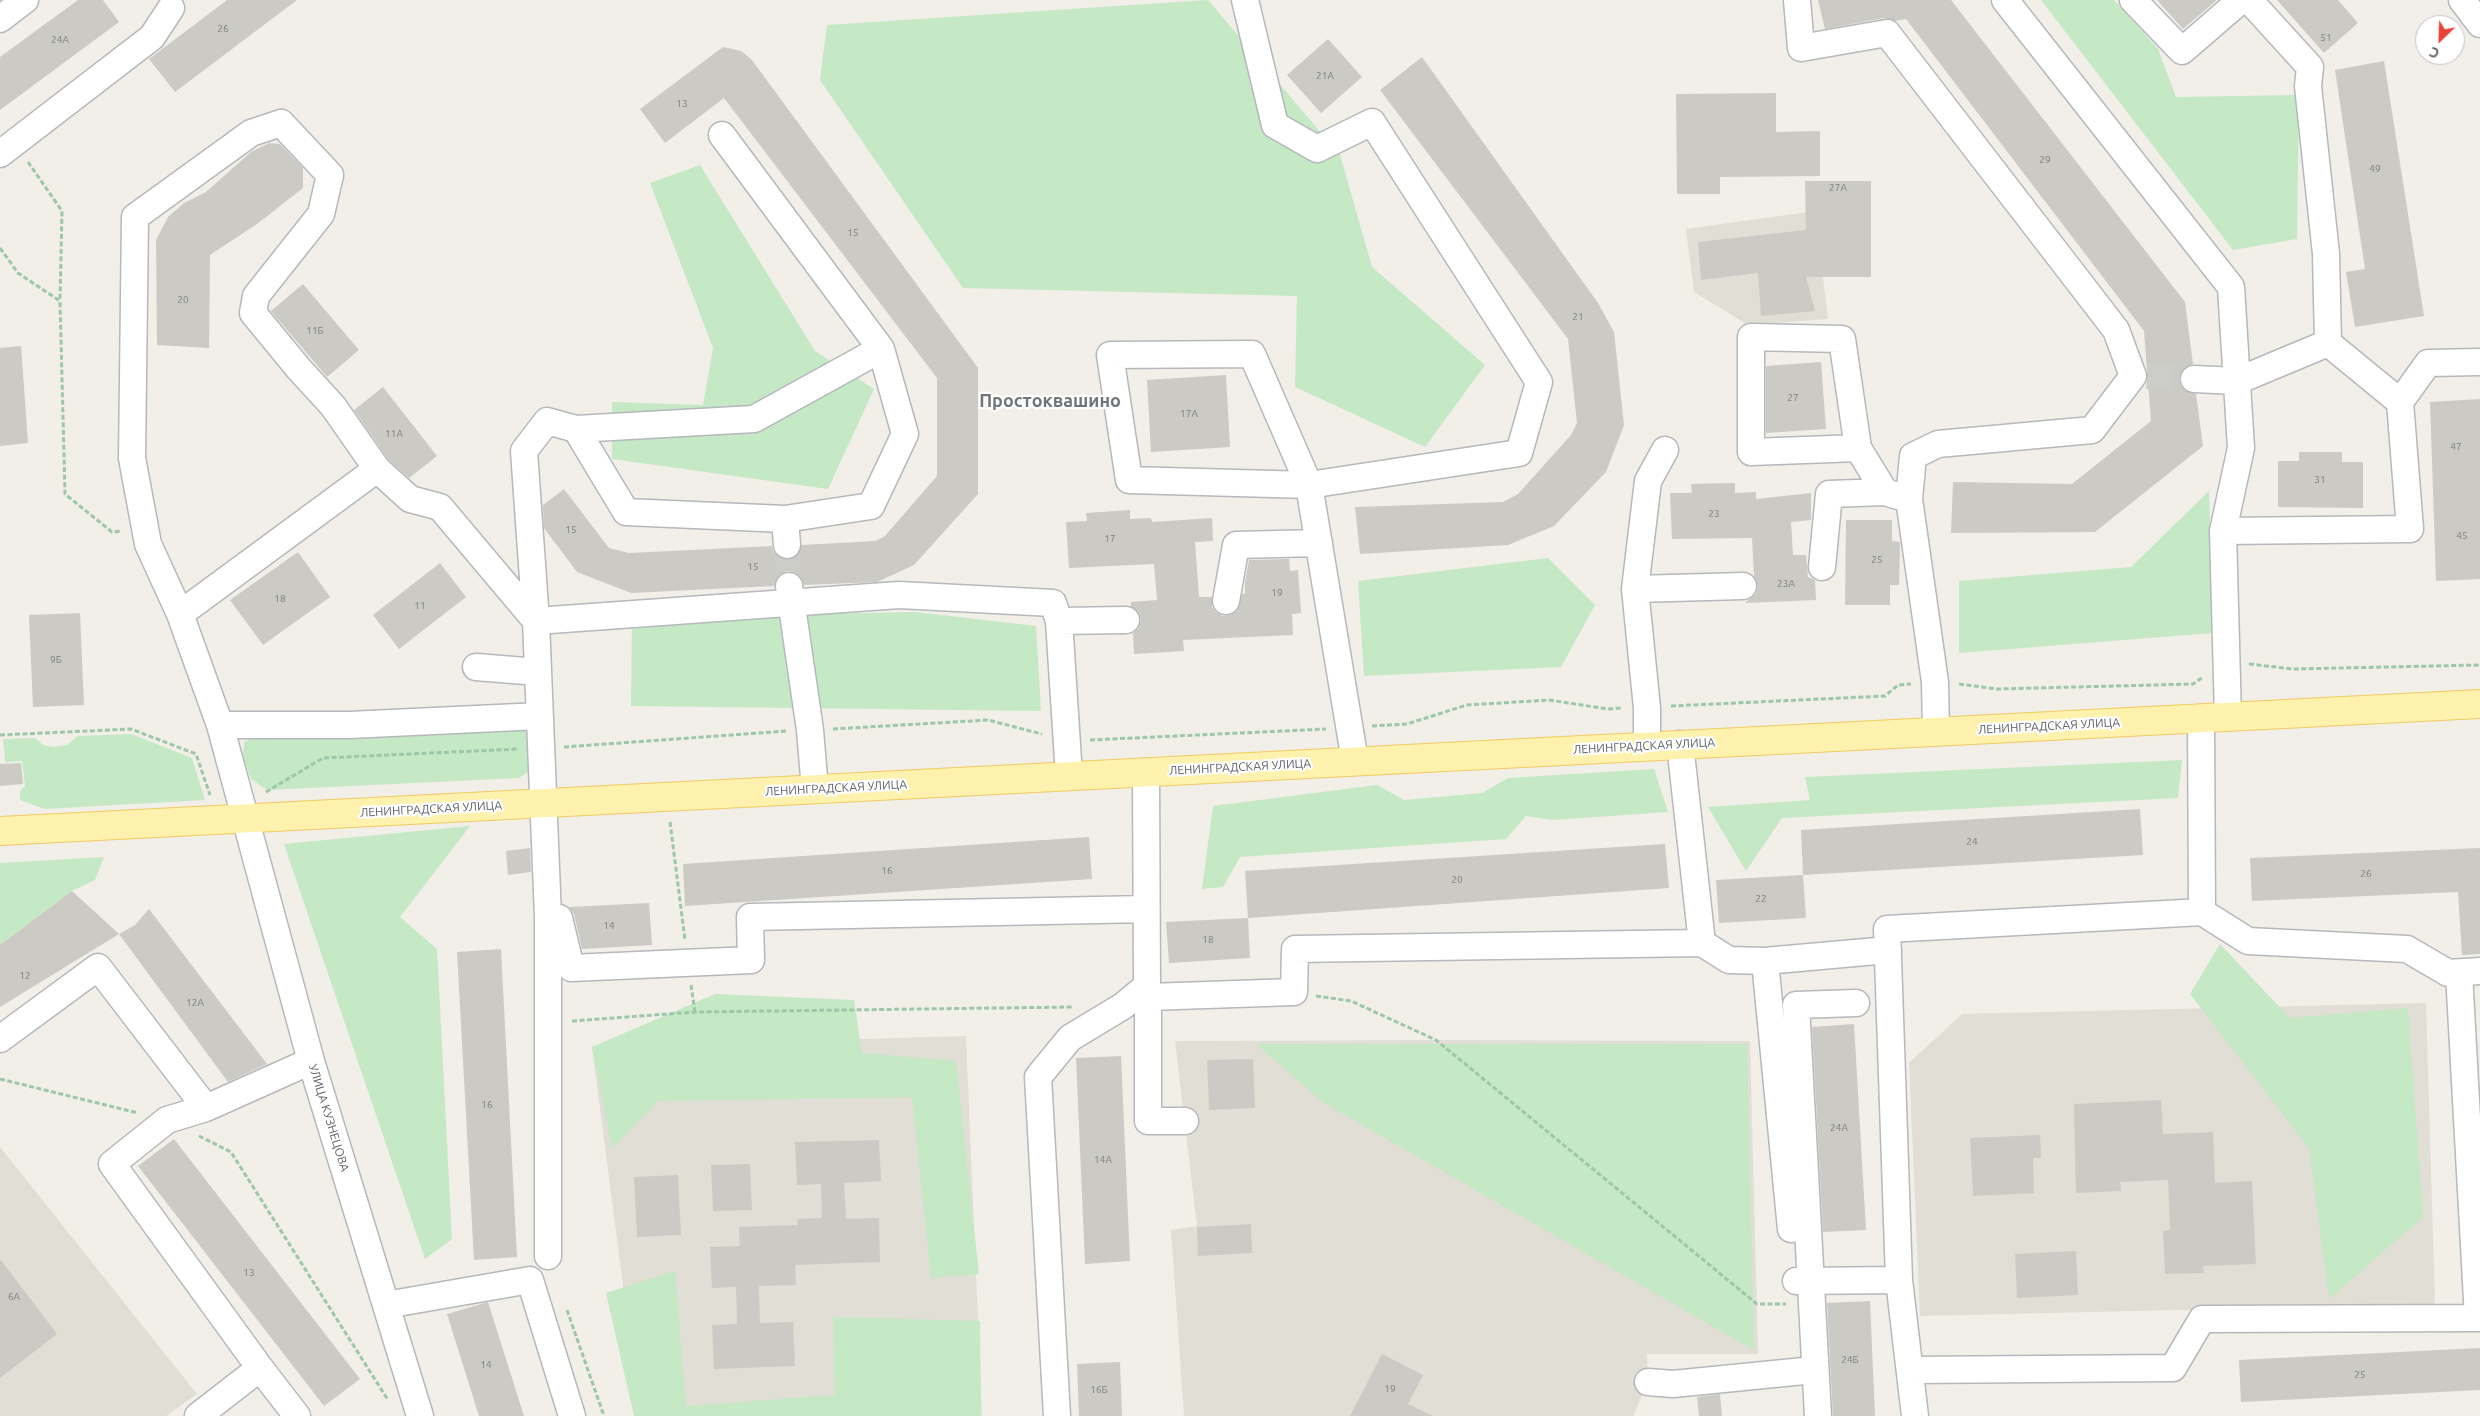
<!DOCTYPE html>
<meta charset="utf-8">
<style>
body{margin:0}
#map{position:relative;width:2480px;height:1416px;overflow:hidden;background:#f1efe8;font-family:Ubuntu,sans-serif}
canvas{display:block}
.north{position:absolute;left:2415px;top:15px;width:50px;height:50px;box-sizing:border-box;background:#fff;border:1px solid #bfc1c3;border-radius:50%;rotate:204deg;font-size:14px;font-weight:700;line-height:20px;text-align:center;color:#5f6368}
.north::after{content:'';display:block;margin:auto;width:18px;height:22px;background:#ea4335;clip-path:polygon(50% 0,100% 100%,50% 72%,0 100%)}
</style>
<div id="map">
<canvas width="2480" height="1416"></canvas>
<div class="north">С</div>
</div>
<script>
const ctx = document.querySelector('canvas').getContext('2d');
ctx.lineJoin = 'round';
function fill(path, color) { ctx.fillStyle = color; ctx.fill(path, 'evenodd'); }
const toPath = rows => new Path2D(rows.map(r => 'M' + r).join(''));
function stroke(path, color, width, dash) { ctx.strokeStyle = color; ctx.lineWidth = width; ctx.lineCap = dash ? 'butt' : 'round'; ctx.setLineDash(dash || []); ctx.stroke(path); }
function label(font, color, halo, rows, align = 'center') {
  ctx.font = font + ' Ubuntu,sans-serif'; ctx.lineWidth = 4.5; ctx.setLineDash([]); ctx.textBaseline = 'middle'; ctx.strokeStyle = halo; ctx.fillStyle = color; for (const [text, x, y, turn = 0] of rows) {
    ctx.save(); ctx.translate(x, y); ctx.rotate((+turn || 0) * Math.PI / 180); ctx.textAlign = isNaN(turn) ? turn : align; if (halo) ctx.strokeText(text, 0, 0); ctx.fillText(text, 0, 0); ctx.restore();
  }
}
fill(toPath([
 [1815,211,1828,319,1748,325,1694,292,1686,229],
 [2426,1003,2435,1304,1920,1316,1909,1063,1962,1014],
 [966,1036,982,1416,640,1416,592,1047],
 [1436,1040,1750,1041,1758,1354,1647,1354,1648,1382,1633,1416,1184,1416,1171,1230,1197,1226,1175,1041],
 [0,1147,197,1394,166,1416,0,1416]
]), '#e1ded6');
fill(toPath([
 [1208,0,1340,155,1372,267,1485,365,1425,447,1295,387,1297,296,963,288,820,80,827,25],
 [2041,0,2114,0,2158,49,2176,97,2299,95,2297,239,2233,250],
 [700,165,815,351,874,389,828,489,612,459,612,402,703,405,713,348,650,183],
 [2209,491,2213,633,1959,653,1959,581,2131,567],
 [1548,558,1595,605,1561,667,1364,676,1358,581],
 [915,612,1036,626,1041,711,631,706,632,618],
 [525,725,529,736,529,771,519,778,267,790,251,779,243,757,244,742,253,738],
 [131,734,192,758,205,800,45,809,20,800,20,791,25,786,22,761,5,762,3,739,35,738,43,745,53,747,67,745,78,736],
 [2182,760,2178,798,1782,818,1746,871,1708,807,1810,800,1805,777],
 [1654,769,1668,812,1553,820,1526,816,1506,839,1240,857,1223,887,1202,889,1213,806,1377,785,1404,800,1482,793,1508,778],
 [470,826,400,917,437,949,452,1239,425,1259,284,844],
 [104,857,95,880,72,891,0,945,0,863],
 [2220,944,2290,1018,2408,1008,2423,1217,2329,1299,2309,1148,2190,994],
 [715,994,854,1000,862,1053,956,1061,979,1274,931,1278,912,1097,658,1101,612,1148,592,1047],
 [1256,1044,1747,1044,1754,1350,1324,1103],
 [675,1271,686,1406,835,1395,833,1317,980,1321,981,1416,634,1416,606,1293]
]), '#c5e8c5');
fill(toPath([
 [78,0,103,0,119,22,0,110,0,57],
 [227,0,297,0,175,92,149,59],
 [1818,0,1951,0,2185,302,2193,364,2182,371,2179,379,2181,386,2186,391,2196,394,2203,446,2095,532,1951,533,1953,482,2072,484,2151,421,2144,331,1906,19,1895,21,1884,18,1825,29],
 [2157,0,2217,0,2183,29],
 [2277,0,2338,0,2358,23,2324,53],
 [1328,39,1362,77,1321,113,1287,75],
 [723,47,741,51,752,60,978,368,978,494,914,565,877,582,804,585,800,576,794,572,787,571,779,575,774,586,631,593,577,572,544,528,543,505,564,489,609,548,629,553,772,546,774,553,780,558,789,560,796,557,802,545,875,541,884,537,937,476,937,378,724,98,665,143,640,109],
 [1422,57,1598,303,1614,332,1624,425,1606,472,1554,526,1508,545,1360,554,1355,507,1503,502,1518,494,1571,435,1577,423,1568,339,1380,90],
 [2384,61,2424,316,2355,327,2346,272,2365,269,2335,70],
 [1776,93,1776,132,1820,131,1820,176,1720,177,1720,194,1677,194,1676,94],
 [269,143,280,144,303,168,303,188,257,224,210,255,209,348,157,345,156,240,168,217,184,203,206,192,251,152],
 [1805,181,1871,181,1871,277,1806,277,1815,311,1761,316,1758,273,1701,280,1698,242,1806,230],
 [303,284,359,350,327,377,271,311],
 [21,346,28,443,0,446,0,348],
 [1821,362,1826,429,1766,433,1766,366],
 [1226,375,1230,447,1151,452,1147,380],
 [383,387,437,456,409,478,388,459,354,410],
 [2480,399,2480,579,2436,581,2430,402],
 [2299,452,2342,452,2342,462,2363,462,2363,508,2278,507,2278,461,2299,461],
 [1735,483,1735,493,1756,492,1756,499,1811,493,1811,520,1791,522,1793,555,1806,555,1808,577,1815,580,1816,600,1745,603,1756,594,1758,586,1754,576,1752,538,1672,539,1670,493,1692,493,1691,484],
 [1130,510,1130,519,1151,518,1152,522,1212,518,1213,541,1195,542,1199,597,1212,597,1212,607,1216,612,1223,616,1231,615,1237,611,1242,594,1245,594,1245,582,1249,560,1289,559,1290,571,1298,570,1301,613,1292,614,1293,635,1183,640,1184,651,1134,654,1133,633,1139,628,1141,619,1139,612,1131,606,1131,602,1157,600,1154,564,1069,568,1066,522,1087,521,1086,513],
 [1846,520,1892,520,1892,541,1900,542,1899,585,1890,585,1890,605,1845,605],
 [298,552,330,597,263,645,230,600],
 [440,563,466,597,399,649,373,615],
 [80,613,84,705,33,707,29,615],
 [21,763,23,784,0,786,0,764],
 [2140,809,2143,855,1803,875,1801,830],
 [1089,837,1092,879,685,906,683,864],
 [1665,844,1669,888,1248,918,1245,871],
 [530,848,531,872,508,875,506,851],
 [2480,848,2480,954,2462,955,2458,892,2252,901,2250,858],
 [1803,875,1806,918,1719,923,1716,880],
 [72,891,119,934,0,1007,0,945],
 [649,903,652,945,582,949,574,914,569,907],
 [149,909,267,1064,228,1082,119,934,135,925],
 [1248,918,1250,958,1169,963,1166,922],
 [501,949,517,1257,474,1260,457,952],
 [1854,1024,1866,1230,1823,1232,1812,1027],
 [1121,1056,1130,1261,1085,1264,1076,1058],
 [1253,1059,1255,1108,1209,1110,1207,1060],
 [2161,1100,2163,1134,2213,1132,2215,1183,2252,1181,2256,1264,2203,1266,2204,1273,2165,1274,2163,1231,2170,1230,2168,1180,2120,1182,2121,1191,2076,1193,2074,1104],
 [2040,1135,2041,1158,2033,1158,2034,1193,1973,1196,1970,1138],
 [174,1139,360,1379,324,1406,138,1166],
 [879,1140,881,1181,844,1183,846,1219,879,1218,880,1262,795,1265,796,1285,759,1286,760,1323,793,1322,795,1366,714,1369,712,1325,737,1324,736,1287,712,1288,710,1247,740,1246,739,1227,798,1225,797,1219,822,1218,821,1184,797,1185,795,1142],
 [750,1164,752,1210,713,1211,711,1165],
 [678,1175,681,1235,637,1237,634,1177],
 [1251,1224,1252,1253,1198,1256,1197,1227],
 [2076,1251,2078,1295,2017,1298,2015,1254],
 [0,1259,57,1334,0,1378],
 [1870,1301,1875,1416,1833,1416,1827,1303],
 [488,1302,524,1416,479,1416,447,1314],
 [2480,1348,2480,1390,2241,1402,2239,1360],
 [1382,1354,1423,1375,1408,1404,1433,1416,1350,1416],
 [1120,1362,1122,1416,1079,1416,1077,1364],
 [1720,1394,1722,1416,1699,1416,1697,1397]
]), '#cccac5');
stroke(toPath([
 [2147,376,2194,379],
 [787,545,789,586]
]), '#ccccc8', 26, [26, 13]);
const minor = toPath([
 [1245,0,1275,125,1317,149,1372,122,1539,382,1519,453,1309,485,1129,480,1110,355,1252,354,1309,485,1355,761],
 [1797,0,1801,48,1887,33,2116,330,2133,376,2092,430,1938,444,1913,456,1909,499,1935,682,1936,732],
 [2005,0,2231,287,2241,448,2223,531,2228,717],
 [2133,0,2182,51,2241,0],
 [2462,0,2480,24],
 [0,19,25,0],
 [0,154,152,37,171,8],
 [2194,379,2237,381,2328,343,2326,254,2308,86,2310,67,2249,0],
 [2400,402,2428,363,2480,362],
 [576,429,626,512,785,519,871,506,905,434,881,349,722,135],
 [1858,448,1751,452,1751,337,1842,339,1858,448,1885,492],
 [785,519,787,545],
 [2223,531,2410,529,2400,402,2328,343],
 [1822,567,1829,494,1885,492,1898,496],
 [789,586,810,730,815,789],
 [1635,589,1648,481,1665,450],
 [1226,601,1236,545,1319,543],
 [180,614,377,469],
 [476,667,538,672],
 [2201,718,2202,912],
 [220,725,349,725,540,716],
 [1680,744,1702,943,1729,960,1765,961,1888,950],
 [1647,746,1647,708,1635,589,1743,586],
 [1069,776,1059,621,1126,620],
 [553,918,559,918,571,968,751,960,750,917,1146,909],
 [1765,961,1791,1229],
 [2459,973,2478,1318],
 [1147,986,1148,997,1294,992,1295,949,1702,943],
 [1148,997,1148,1121,1185,1121],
 [0,1039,98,967,206,1108],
 [548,1256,548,917,536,621,524,451,547,421,576,429,754,419,881,349],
 [1796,1281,1899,1280],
 [386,1305,530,1280,572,1416],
 [260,1368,112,1164,167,1120,206,1108,311,1061],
 [1910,1370,2173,1368,2202,1319,2480,1318],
 [1648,1382,1673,1384,1804,1371],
 [198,1416,260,1368,297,1416],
 [420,1416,311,1061,220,725,180,614,148,544,132,458,135,217,251,133,281,123,330,175,321,214,256,296,253,313,299,369,333,406,377,469,410,499,440,507,536,621,899,595,1053,603,1059,621],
 [1057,1416,1038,1077,1070,1038,1123,1006,1147,986,1146,772],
 [1818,1416,1796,1005,1856,1003],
 [1915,1416,1899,1280,1887,929,2202,912,2248,941,2407,949,2448,973,2480,971]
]);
const major = toPath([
 [0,831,2480,704]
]);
stroke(minor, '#b5b8bc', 29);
stroke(major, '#f2c960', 30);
stroke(toPath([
 [28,162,62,211,60,300],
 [0,248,18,273,60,301,65,494,112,532,121,531],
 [2249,664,2293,669,2480,665],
 [1959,684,1997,689,2193,684,2203,677],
 [1671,706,1885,696,1898,685,1911,684],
 [1372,726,1407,724,1467,705,1549,700,1608,709,1622,708],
 [833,729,988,720,1042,734],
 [0,735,131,729,196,754,210,795],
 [1090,740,1326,729],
 [564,747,787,731],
 [266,792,323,758,518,749],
 [670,822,685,940],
 [691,985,695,1012],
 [1316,996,1351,1001,1436,1040,1757,1304,1786,1304],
 [572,1021,695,1012,1073,1007],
 [0,1079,138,1113],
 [199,1136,231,1152,388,1400],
 [567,1310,604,1416]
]), '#9cc7a9', 3, [5, 2.5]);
stroke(minor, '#fff', 26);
stroke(major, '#fff2af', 28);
label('10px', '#7a7d7f', null, [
 ["26",223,29],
 ["51",2326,38],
 ["24А",60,40],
 ["21А",1325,76],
 ["13",682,104],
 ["29",2045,160],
 ["49",2375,169],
 ["27А",1838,188],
 ["15",853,233],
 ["20",183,300],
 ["21",1578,317],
 ["11Б",315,331],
 ["27",1793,398],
 ["17А",1189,414],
 ["11А",394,434],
 ["47",2456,447],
 ["31",2320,480],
 ["23",1714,514],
 ["15",571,530],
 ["45",2462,536],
 ["17",1110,539],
 ["25",1877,560],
 ["15",753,567],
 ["23А",1786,584],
 ["19",1277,593],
 ["18",280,599],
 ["11",420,606],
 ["9Б",56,660],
 ["24",1972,842],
 ["16",887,871],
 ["26",2366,874],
 ["20",1457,880],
 ["22",1761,899],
 ["14",609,926],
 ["18",1208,940],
 ["12",25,976],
 ["12А",195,1003],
 ["16",487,1105],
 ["24А",1839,1128],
 ["14А",1103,1160],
 ["13",249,1273],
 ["6А",14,1297],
 ["24Б",1850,1360],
 ["14",486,1365],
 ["25",2360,1375],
 ["19",1390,1389],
 ["16Б",1099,1390]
]);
label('12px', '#5f6368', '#fff', [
 ["ЛЕНИНГРАДСКАЯ УЛИЦА",2049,726,-3],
 ["ЛЕНИНГРАДСКАЯ УЛИЦА",1644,746,-3],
 ["ЛЕНИНГРАДСКАЯ УЛИЦА",1240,767,-3],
 ["ЛЕНИНГРАДСКАЯ УЛИЦА",836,788,-3],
 ["ЛЕНИНГРАДСКАЯ УЛИЦА",431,809,-3],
 ["УЛИЦА КУЗНЕЦОВА",329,1118,73]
]);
label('bold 18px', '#70757a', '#fff', [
 ["Простоквашино",1050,401]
]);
</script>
